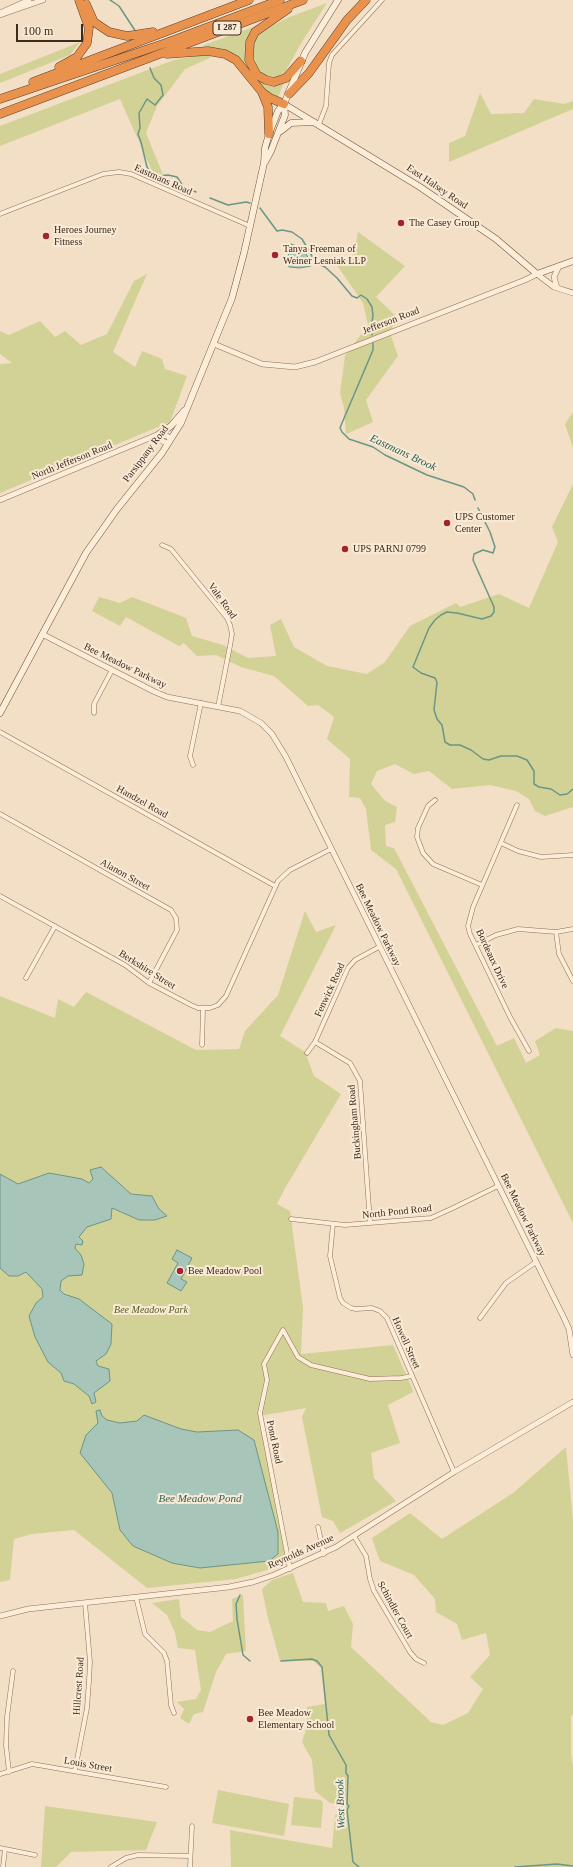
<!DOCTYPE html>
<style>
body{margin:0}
#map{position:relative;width:573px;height:1867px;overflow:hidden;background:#f2dfc5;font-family:Georgia,serif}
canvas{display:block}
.scale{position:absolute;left:16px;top:24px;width:67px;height:18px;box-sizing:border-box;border:2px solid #3e2a1e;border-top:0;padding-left:5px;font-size:12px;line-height:14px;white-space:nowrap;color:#3e2a1e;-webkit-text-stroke:3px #f9ead5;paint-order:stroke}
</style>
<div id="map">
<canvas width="573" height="1867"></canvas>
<div class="scale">100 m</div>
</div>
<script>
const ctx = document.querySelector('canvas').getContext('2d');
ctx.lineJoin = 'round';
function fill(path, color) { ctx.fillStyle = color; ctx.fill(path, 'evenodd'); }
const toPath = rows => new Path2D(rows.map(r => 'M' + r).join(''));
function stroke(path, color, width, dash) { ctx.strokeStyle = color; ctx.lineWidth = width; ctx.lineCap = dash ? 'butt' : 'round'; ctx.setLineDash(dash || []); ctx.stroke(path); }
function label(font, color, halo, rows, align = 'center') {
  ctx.font = font + ' Georgia,serif'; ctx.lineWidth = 4; ctx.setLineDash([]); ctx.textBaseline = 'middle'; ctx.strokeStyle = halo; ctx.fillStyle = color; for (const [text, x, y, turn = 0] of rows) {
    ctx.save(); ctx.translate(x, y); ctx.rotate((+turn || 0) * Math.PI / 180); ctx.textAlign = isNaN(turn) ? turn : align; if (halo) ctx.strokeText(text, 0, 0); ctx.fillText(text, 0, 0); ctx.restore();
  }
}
fill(toPath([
 [327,3,303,40,285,72,280,77,273,78,260,72,252,59,252,47,257,34,287,18],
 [258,25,248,39,255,75,284,82,278,98,267,93,243,62,213,48,204,47,204,45,215,41],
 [80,42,70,55,0,83,0,74],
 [204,54,212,57,185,69,157,106,146,133,163,175,152,171,120,99,0,146,0,126,174,60],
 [480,93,491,114,524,113,534,99,564,104,573,101,573,109,449,162,449,143,465,136],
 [358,232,405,266,376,297,401,321,393,324,391,336,398,356,366,400,373,422,346,434,344,408,340,393,345,356,368,325,363,303,336,264,354,254],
 [147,274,113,352,135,367,142,351,162,359,165,369,187,376,170,422,0,493,0,364,12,363,0,354,0,331,9,335,40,321,55,337,65,331,81,345,107,334,134,281],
 [573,412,573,448,565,424],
 [573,484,573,807,545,816,535,811,529,799,516,791,490,785,452,789,429,771,414,774,395,764,377,771,371,784,385,801,397,807,395,822,385,825,386,846,394,848,497,1046,514,1038,526,1063,540,1055,535,1041,556,1028,573,1031,573,1223,396,869,371,850,366,809,360,798,349,797,350,759,327,739,334,717,318,705,308,706,274,676,241,667,216,655,197,656,184,643,179,646,126,617,120,626,92,611,99,597,120,603,132,597,186,618,192,636,223,645,248,658,276,656,270,625,281,619,294,647,327,666,367,674,385,662,410,626,456,603,460,607,499,594,529,608,558,542,552,527],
 [305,911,316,932,336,925,280,1036,305,1052,314,1076,341,1094,284,1190,277,1204,290,1211,303,1308,301,1354,393,1345,412,1388,413,1392,388,1405,400,1443,371,1453,374,1478,396,1501,340,1533,333,1521,322,1517,302,1417,306,1408,259,1416,285,1549,284,1565,236,1579,147,1588,74,1530,32,1534,14,1539,10,1580,0,1582,0,996,55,1018,58,999,74,1007,86,992,196,1050,239,1049,245,1031,278,995],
 [566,1447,573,1521,573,1714,571,1717,571,1754,573,1766,573,1867,231,1867,230,1830,332,1848,335,1815,343,1812,341,1804,330,1803,315,1791,312,1760,302,1742,307,1726,307,1707,325,1704,321,1668,313,1661,280,1661,267,1614,262,1589,272,1580,293,1573,303,1602,326,1603,328,1611,344,1606,353,1624,351,1647,431,1722,443,1725,468,1713,483,1689,470,1677,490,1655,486,1633,462,1640,457,1624,436,1612,435,1599,414,1575,380,1561,372,1538,410,1513,442,1539,513,1493],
 [243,1595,246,1651,226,1654,216,1672,203,1712,194,1714,189,1724,180,1718,184,1709,177,1702,196,1699,201,1690,195,1650,178,1648,175,1633,167,1615,152,1603,179,1599,181,1617,197,1630,210,1632,233,1621,232,1599],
 [218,1790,289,1804,284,1836,212,1823],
 [294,1797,321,1800,323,1803,321,1828,291,1825],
 [45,1806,157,1822,146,1850,71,1852,56,1867,41,1867]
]), '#d2d297');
const water = toPath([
 [291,244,299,247,306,253,311,266,300,268,289,267,287,261,291,244],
 [101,1167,131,1194,152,1196,159,1209,167,1216,155,1220,139,1220,112,1208,111,1219,87,1227,79,1237,83,1241,82,1245,76,1244,75,1248,81,1255,84,1264,82,1275,68,1276,61,1281,60,1290,64,1294,79,1299,112,1324,111,1344,106,1354,96,1361,98,1366,109,1369,110,1381,94,1393,96,1402,92,1404,89,1396,74,1384,64,1381,61,1373,48,1362,35,1337,29,1316,36,1303,43,1297,42,1289,26,1272,18,1276,9,1276,0,1268,0,1174,18,1184,49,1173,82,1179,89,1183,93,1179,90,1170,101,1167],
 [177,1250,192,1258,181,1279,187,1282,181,1291,167,1283,178,1263,172,1259,177,1250],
 [100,1410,102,1416,107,1420,120,1423,137,1421,144,1415,181,1429,197,1432,238,1430,254,1440,278,1532,278,1554,269,1561,200,1568,172,1563,133,1546,120,1530,112,1493,80,1453,86,1435,98,1423,96,1411,100,1410]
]);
fill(water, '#a7c5b9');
stroke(water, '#6c9586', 1);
stroke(toPath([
 [110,0,119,6,136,32],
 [150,68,154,78,161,85,163,95,155,105,147,99,139,113,140,128,138,134,141,142,147,167,151,173,158,176,168,175,177,177,183,186,196,192],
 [210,198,228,205,246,202,250,203],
 [260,208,277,231,282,230,292,232,302,239,316,263,325,267,337,278,352,296,357,298,361,295,367,299,372,307,373,316,371,327,372,335],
 [373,343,373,350,342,423,340,428,342,432,349,439,373,447,385,455,427,475,464,487,473,494,475,500],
 [478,508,490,532,495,547,493,553,483,550,474,554,473,560,494,607,494,612,491,616,482,619,457,613,447,612,441,615,435,620,429,628,413,667,421,673,435,678,437,682,434,710,437,719,442,725,445,742,450,745,460,745,471,750,483,759,489,760,501,756,517,756,527,760,534,771,534,784,539,787,551,789,560,795,567,794,573,789],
 [240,1595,236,1604,237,1619,243,1655,250,1661],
 [281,1661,312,1659,317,1661,322,1667,329,1735,346,1765,346,1773,348,1776,347,1804,349,1806,347,1810,353,1862,359,1867],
 [515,1867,557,1864,573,1866]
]), '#6c9586', 1.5);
const minor = toPath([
 [319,124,326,106,329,63,332,55,382,0],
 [0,214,103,174,119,172,131,174,250,226],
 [162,545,171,549,227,618,230,625,232,634,230,646,218,707],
 [94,713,94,704,112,670],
 [0,732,275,886],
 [193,765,190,756,201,703],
 [435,800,428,806,418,828,417,837,423,853,433,864,482,885],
 [517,805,473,907,468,926,470,934,510,1017,529,1051],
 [0,814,171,910,176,918,177,930,149,983],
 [501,843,518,851,541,857,573,855],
 [0,896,125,965,149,983,191,1005,198,1008,210,1008,218,1005,226,996,278,881,290,870,331,849],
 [556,932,559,954,573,981],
 [476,945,496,935,518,929,556,932,573,929],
 [26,978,55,926],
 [315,1042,350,1063,360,1081,370,1223],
 [202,1045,203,1009],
 [307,1053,315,1042,348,968,355,960,379,947],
 [291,1219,345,1225,431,1218,453,1208,498,1186],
 [333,1224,330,1256,340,1298,343,1303,351,1308,356,1309,372,1308,380,1311,387,1318,454,1472],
 [480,1318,506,1283,536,1262],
 [318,1527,324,1554],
 [354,1536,366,1556,370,1579,374,1591,410,1652,416,1659,424,1663],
 [290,1569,260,1413,267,1380,264,1364,283,1330,298,1357,311,1365,370,1379,401,1378,412,1376],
 [136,1597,145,1634,164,1653,167,1661,171,1705,174,1713],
 [75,1770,87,1708,89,1681,90,1662,85,1603],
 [9,1772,6,1745,7,1717,13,1671],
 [0,1774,32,1764,166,1787],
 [0,1848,35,1855],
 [3,1867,5,1849],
 [111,1867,126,1858,138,1855,190,1856],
 [190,1867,192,1826]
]);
const tertiary = toPath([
 [0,13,29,0],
 [0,15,43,0],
 [557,288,554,277,559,266],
 [214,344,262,364,295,367,315,362,525,280,537,274,554,287,573,293],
 [151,438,159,439,168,444],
 [0,500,159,434,167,436,171,439],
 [42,634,153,691,167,697,240,711,261,723,272,734,286,757,564,1318,569,1329,573,1355],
 [0,1616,28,1609,229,1587,253,1582,274,1575,336,1547,454,1472,573,1402]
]);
const secondary = toPath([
 [284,104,420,187,496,239,537,274,573,261],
 [281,131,291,123,314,122],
 [265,162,271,151,285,115,284,104],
 [159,434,171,426,184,411],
 [0,713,86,553,117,509,162,453,181,423,232,298,244,253,264,163,265,148,269,134,278,111,284,104,305,53,338,0]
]);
const motorway = toPath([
 [86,4,94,22,109,32,127,36,153,32],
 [288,9,255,32,250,42,249,60,257,75,266,80,274,82,286,78,301,61],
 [167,54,208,51,225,54,236,60,262,92,268,107,269,134],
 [59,67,77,57,87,43,89,28,79,0],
 [33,82,249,0],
 [263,93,270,98,284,104],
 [289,94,309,73,347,20,366,0],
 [0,99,166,43,280,0],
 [0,114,303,0]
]);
stroke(minor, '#906f58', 5);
stroke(tertiary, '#906f58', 6);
stroke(secondary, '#72503c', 7);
stroke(motorway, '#5d3d2d', 9);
stroke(minor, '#fcedd9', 4);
stroke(tertiary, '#fcedd9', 5);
stroke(secondary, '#fcedd9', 6);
stroke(motorway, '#e9924e', 8);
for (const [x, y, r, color] of [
 [401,223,4,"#a52233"],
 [46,236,4,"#a52233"],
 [275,255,4,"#a52233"],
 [447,523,4,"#a52233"],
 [345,549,4,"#a52233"],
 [180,1271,4,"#a52233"],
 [250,1719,4,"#a52233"]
]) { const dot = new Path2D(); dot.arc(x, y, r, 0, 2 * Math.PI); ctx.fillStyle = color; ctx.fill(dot); stroke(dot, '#f9ead5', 1.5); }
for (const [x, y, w] of [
 [227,28,28]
]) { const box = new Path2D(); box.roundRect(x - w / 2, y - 7, w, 14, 3); ctx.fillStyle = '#f9ead5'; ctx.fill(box); stroke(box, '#3e2a1e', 1); }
label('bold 9px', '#3e2a1e', null, [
 ["I 287",227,28]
]);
label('10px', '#3e2a1e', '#f9ead5', [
 ["Eastmans Road",163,180,24],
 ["East Halsey Road",437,187,34],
 ["Jefferson Road",391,321,-21],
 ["Parsippany Road",146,454,-53],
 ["North Jefferson Road",72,461,-22],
 ["Vale Road",222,601,54],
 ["Bee Meadow Parkway",125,666,26],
 ["Handzel Road",142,802,29],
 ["Alanon Street",125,875,29],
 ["Bee Meadow Parkway",378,925,64],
 ["Bordeaux Drive",492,959,65],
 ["Berkshire Street",147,970,32],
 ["Fenwick Road",330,990,-65],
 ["Buckingham Road",355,1122,-95],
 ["North Pond Road",397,1212,-6],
 ["Bee Meadow Parkway",523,1215,64],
 ["Howell Street",406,1343,66],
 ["Pond Road",274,1442,78],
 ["Reynolds Avenue",301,1552,-24],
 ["Schindler Court",395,1610,61],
 ["Hillcrest Road",79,1686,-86],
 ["Louis Street",88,1765,10]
]);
label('10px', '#3e2a1e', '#f9ead5', [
 ["The Casey Group",409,223],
 ["Heroes Journey",54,230],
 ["Fitness",54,242],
 ["Tanya Freeman of",283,249],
 ["Weiner Lesniak LLP",283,261],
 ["UPS Customer",455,517],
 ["Center",455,529],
 ["UPS PARNJ 0799",353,549],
 ["Bee Meadow Pool",188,1271],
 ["Bee Meadow",258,1713],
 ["Elementary School",258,1725]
], 'left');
label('italic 10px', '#555d22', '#f9ead5', [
 ["Bee Meadow Park",151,1310]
]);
label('italic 11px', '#2c5f56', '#f9ead5', [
 ["Eastmans Brook",403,453,25],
 ["Bee Meadow Pond",200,1499],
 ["West Brook",341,1804,-92]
]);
</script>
